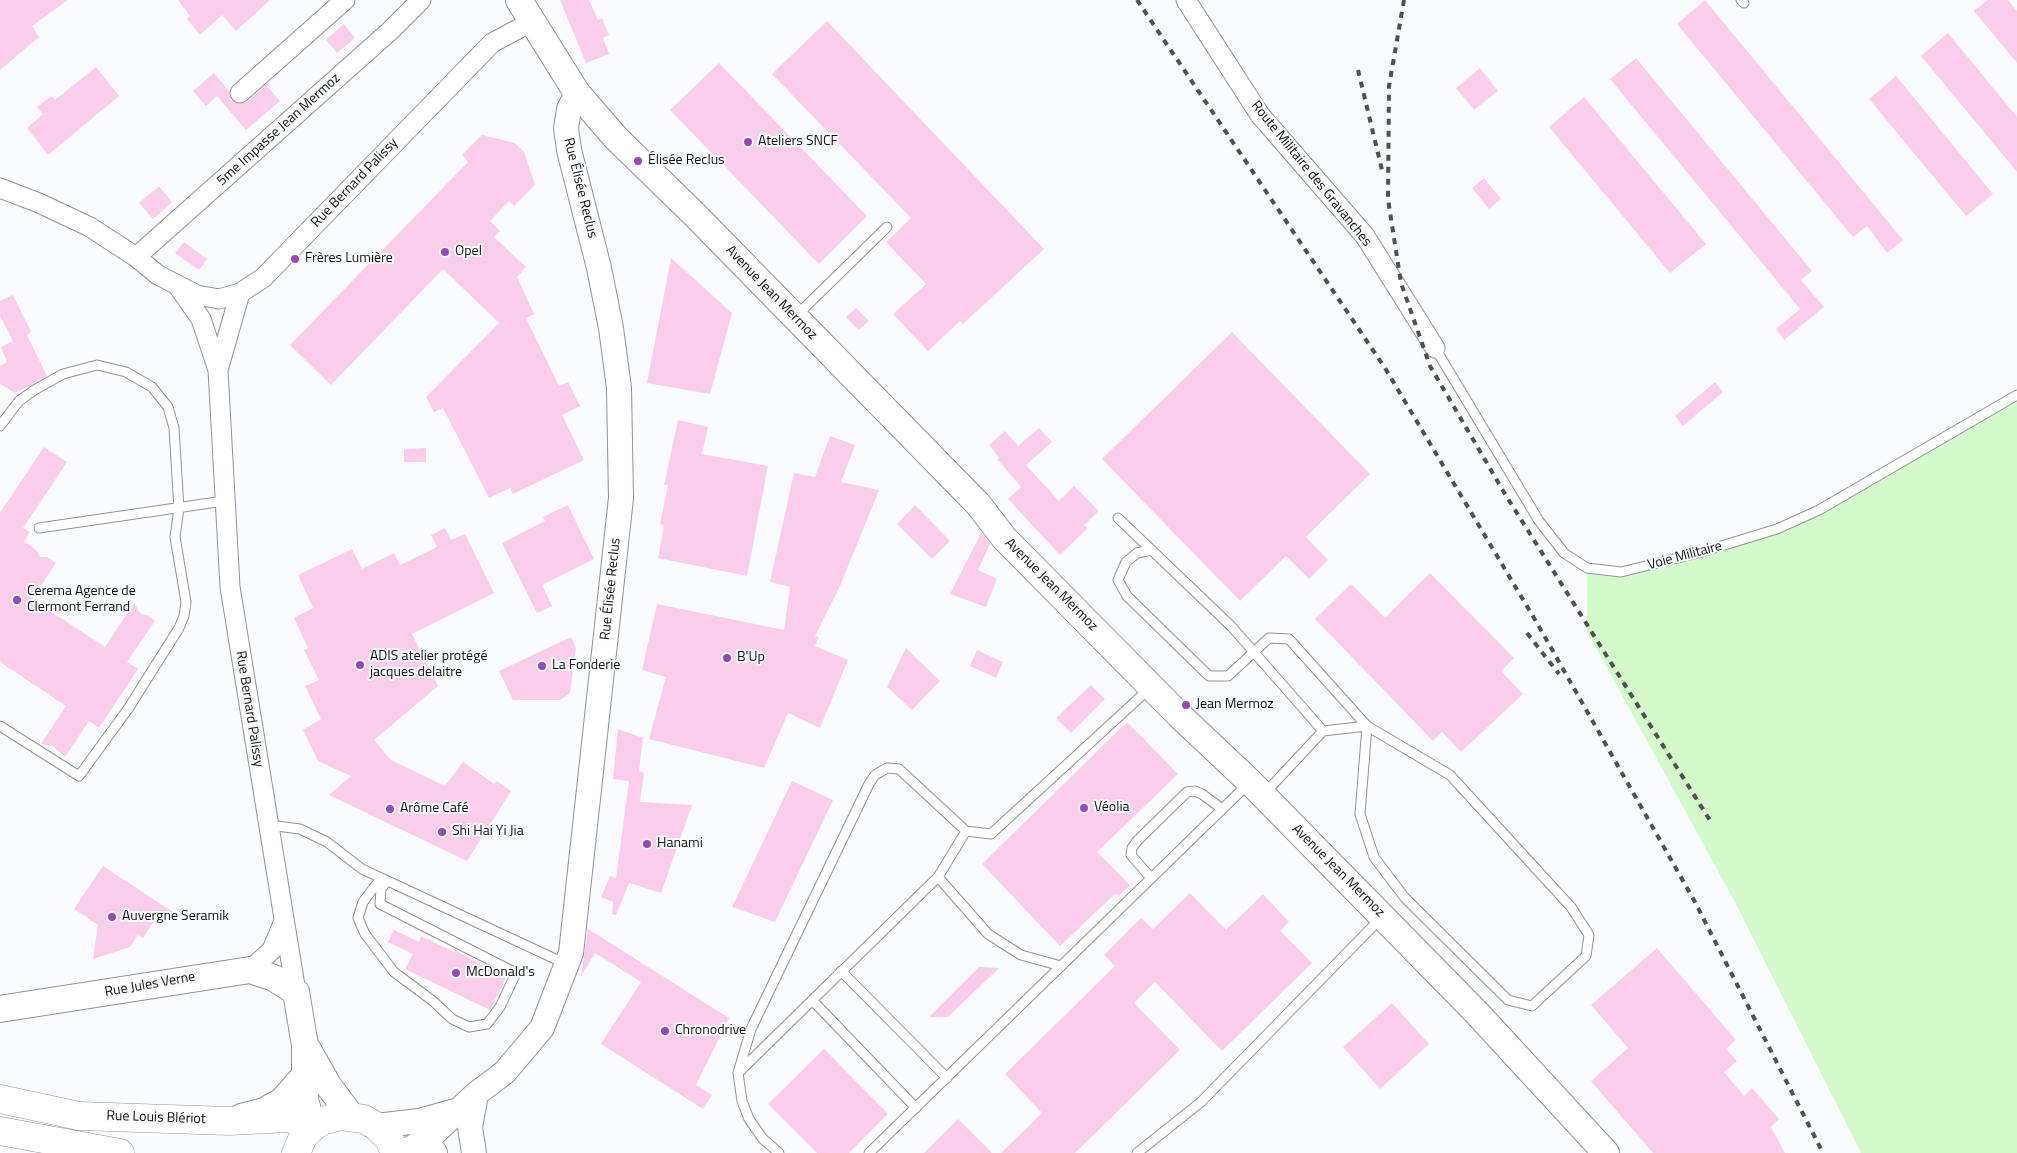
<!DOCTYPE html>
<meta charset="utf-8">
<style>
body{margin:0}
canvas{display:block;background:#fafbfe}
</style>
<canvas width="2017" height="1153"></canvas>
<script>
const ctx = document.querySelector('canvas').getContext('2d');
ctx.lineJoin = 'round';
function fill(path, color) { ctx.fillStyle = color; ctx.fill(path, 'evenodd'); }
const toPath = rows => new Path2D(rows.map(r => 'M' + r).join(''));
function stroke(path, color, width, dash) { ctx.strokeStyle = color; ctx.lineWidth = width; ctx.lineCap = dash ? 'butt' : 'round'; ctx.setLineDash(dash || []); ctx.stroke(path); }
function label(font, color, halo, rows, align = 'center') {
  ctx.font = font + ' "Titillium Web",sans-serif'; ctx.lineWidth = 4; ctx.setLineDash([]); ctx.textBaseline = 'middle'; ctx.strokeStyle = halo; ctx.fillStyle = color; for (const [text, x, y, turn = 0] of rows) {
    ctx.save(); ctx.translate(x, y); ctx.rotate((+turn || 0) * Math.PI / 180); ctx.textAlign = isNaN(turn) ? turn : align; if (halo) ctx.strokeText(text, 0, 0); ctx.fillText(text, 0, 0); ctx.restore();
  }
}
fill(toPath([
 [2017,395,2017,1153,1861,1153,1736,904,1587,631,1587,568,1621,572,1777,529]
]), '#d4facb');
fill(toPath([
 [0,0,68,0,32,26,39,37,0,70],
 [178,0,270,0,236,31,222,15,200,35,187,19,190,16],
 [560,0,589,0,598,20,602,18,609,35,603,38,609,54,586,63],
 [1705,0,1903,240,1887,253,1867,226,1853,237,1677,24],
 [1988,0,2008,0,2017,11,2017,63,1974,11],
 [827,21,1044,249,963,324,960,321,928,351,893,314,926,284,886,242,911,218,772,74],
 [344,24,355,38,337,53,326,40],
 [1948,33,2017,117,2017,172,1921,56],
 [1636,58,1812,271,1801,280,1824,307,1784,340,1776,329,1800,309,1610,79],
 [719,63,867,216,819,264,670,110],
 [96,67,119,96,48,155,27,128,43,114,37,107,52,96,55,100],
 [1480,68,1498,91,1474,110,1456,88],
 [214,73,229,91,231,100,236,103,247,102,266,85,280,101,246,130,217,96,206,106,193,91],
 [1896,76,1993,194,1966,216,1869,99],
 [1584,97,1706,244,1670,273,1549,127],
 [482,135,515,143,524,152,535,185,514,206,509,201,490,221,500,231,494,237,526,267,517,277,534,314,526,318,559,386,568,382,580,406,562,415,584,460,513,494,510,488,489,498,443,408,434,412,426,397,499,323,443,269,331,385,290,345,468,162,462,155],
 [1484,178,1501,199,1489,209,1472,188],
 [159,186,172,202,153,219,139,203],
 [184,242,207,259,199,270,175,253],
 [671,258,732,313,710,394,647,383],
 [13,295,31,332,27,335,47,376,15,393,0,384,0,366,7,362,1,347,13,341,0,316,0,301],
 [856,308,869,321,859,330,846,317],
 [1232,332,1370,474,1306,537,1328,560,1309,579,1286,556,1240,601,1102,459],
 [1715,382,1723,392,1683,426,1675,416],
 [678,420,708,427,702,454,768,466,747,576,658,558,664,525,660,524,668,485,664,485],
 [1039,428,1052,442,1026,465,1059,501,1074,486,1099,511,1084,525,1088,528,1060,555,1008,499,1021,487,997,459,999,458,989,445,1005,431,1018,446],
 [830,436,855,445,841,482,879,490,840,586,815,636,819,637,815,646,848,660,820,728,788,713,764,768,649,739,666,677,642,670,657,604,784,630,790,587,770,582,794,473,815,477],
 [44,447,67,462,23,528,30,532,24,541,37,551,40,557,47,557,56,563,32,599,105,647,134,603,141,614,147,615,155,621,127,662,138,669,99,728,89,721,65,757,53,746,41,744,66,706,0,662,0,513],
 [426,448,426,462,404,462,404,449],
 [568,505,594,559,542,585,552,606,537,613,502,543,545,521,543,517],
 [915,505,950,541,932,559,897,524],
 [445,528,451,540,465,534,494,593,412,634,438,686,374,740,391,760,445,786,463,762,494,784,497,781,511,791,467,861,329,795,351,776,318,761,303,730,321,719,305,686,319,680,304,650,308,648,294,618,313,608,298,575,352,549,362,569,394,553,400,565,437,547,431,535],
 [981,533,990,544,978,570,997,579,986,607,950,594],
 [1430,573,1514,658,1501,671,1523,694,1461,752,1442,732,1433,741,1315,619,1351,584,1385,618],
 [571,637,576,648,570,693,560,700,513,700,499,671],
 [906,648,940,681,912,710,887,687],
 [977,650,1003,662,996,678,970,666],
 [1091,685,1105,699,1071,733,1056,718],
 [1127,722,1178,774,1097,852,1130,885,1119,896,1116,893,1060,946,982,864],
 [618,729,643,738,639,771,644,773,640,802,692,805,661,893,629,883,616,915,612,914,613,902,601,897,610,876,616,878,629,781,613,779],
 [792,781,833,800,775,922,732,907],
 [103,866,179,916,157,916,143,938,138,935,130,947,93,959,98,925,74,909],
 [1190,893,1226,930,1263,894,1289,922,1280,931,1312,963,1222,1051,1155,982,1134,1003,1180,1050,1075,1153,1001,1153,1042,1113,1005,1074,1115,966,1104,955,1141,918,1153,929],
 [588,929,729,1018,696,1085,712,1095,703,1109,601,1044,641,982,595,953,581,976],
 [394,930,419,942,421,936,454,952,455,950,506,978,490,1010,405,969,413,954,388,942],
 [1657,948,1736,1040,1726,1049,1737,1061,1724,1072,1744,1096,1752,1088,1779,1119,1771,1127,1785,1153,1653,1153,1591,1081,1628,1048,1591,1005],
 [979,967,999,968,948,1017,929,1017],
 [1392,1003,1429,1044,1380,1089,1343,1047],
 [824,1049,888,1114,849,1153,817,1153,768,1104],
 [958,1119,992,1153,924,1153]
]), '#fbcdec');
const service = toPath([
 [1741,0,1744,3],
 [796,316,887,227],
 [1435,348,1539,521,1564,553,1587,568,1621,572,1698,553,1777,529,1819,510,2017,395],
 [0,426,19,401,36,389,63,374,97,365,126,372,152,387,168,407,174,428,179,509,175,537,186,602,184,616,179,628,128,709,79,776,0,726],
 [1118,518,1231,626,1323,731],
 [39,528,224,501],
 [1152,550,1137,553,1126,562,1118,580,1127,596,1209,676,1228,676,1269,638,1289,639,1367,726,1360,814,1374,857,1405,898,1508,1000,1532,1006,1586,956,1589,935,1571,907,1450,775,1367,726,1323,731,1265,793],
 [269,825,300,829,327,842,362,869,566,964],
 [966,831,938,877,988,934,1021,955,1061,966],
 [381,878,363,902,358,918,365,934,394,972,433,1001,452,1019,469,1027,487,1024,500,1007,516,973,380,904,381,889,387,881],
 [1151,878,1131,855,1132,848,1137,841,1187,792,1195,791,1202,794,1222,809],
 [841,971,947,1078],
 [812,1000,916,1108],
 [740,1071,938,877],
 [779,1153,763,1139,749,1119,742,1101,738,1073,751,1029,869,784,875,775,887,768,899,769,966,831,991,834,1150,688],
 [869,1153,1248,784],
 [1137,1153,1201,1102,1381,918]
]);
const minor = toPath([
 [1186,0,1260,115,1365,236,1435,348],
 [240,93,345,0],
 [0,188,39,203,90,227,136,257,158,275,197,295,219,299,240,293,263,278,492,43,531,22],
 [136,257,390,31,421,0],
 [178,286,201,319,218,370,230,587,296,992],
 [218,370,240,293],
 [250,970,272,950,284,921]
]);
const tertiary = toPath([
 [376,1126,419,1121,455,1111],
 [402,1153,429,1138,476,1094,505,1072,542,1028,571,953,621,498,619,388,611,328,599,268,569,150,566,128,569,109,577,93],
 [474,1153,470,1127,476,1094]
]);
const secondary = toPath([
 [519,0,577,93,616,138,695,215,978,504,1005,539,1179,715,1250,782,1476,1012,1606,1153],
 [0,1009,250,970,274,978,296,992,305,1045,305,1100,313,1127],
 [307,1048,328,1085,351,1116],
 [241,1117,264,1111,282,1101,305,1075],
 [412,1153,428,1150,434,1153]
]);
const primary = toPath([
 [0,1099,79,1116,229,1121,289,1118,313,1127],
 [0,1131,120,1153],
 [296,1153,303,1137,313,1127,322,1121,341,1116,364,1119,376,1126,389,1139,395,1153]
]);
stroke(service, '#919395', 11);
stroke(minor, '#919395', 21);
stroke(tertiary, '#919395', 26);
stroke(secondary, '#919395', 28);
stroke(primary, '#919395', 29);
stroke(service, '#fff', 9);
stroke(minor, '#fff', 19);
stroke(tertiary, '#fff', 24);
stroke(secondary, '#fff', 26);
stroke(primary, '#fff', 28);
stroke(toPath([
 [1137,0,1385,368,1537,623,1695,902,1823,1153],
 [1404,0,1389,86,1388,199,1401,283,1430,366,1505,494,1711,822],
 [1358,70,1382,170],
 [1527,633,1559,674]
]), '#4f5051', 4, [6, 6]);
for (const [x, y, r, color] of [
 [748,142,5,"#9648b9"],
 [638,161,5,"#9648b9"],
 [445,252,5,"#9648b9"],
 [295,259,5,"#9648b9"],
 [17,600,5,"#9648b9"],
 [727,658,5,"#9648b9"],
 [360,665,5,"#9648b9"],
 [542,666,5,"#9648b9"],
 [1186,705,5,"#9648b9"],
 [1084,808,5,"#9648b9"],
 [390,809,5,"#9648b9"],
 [442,832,5,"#9648b9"],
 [647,844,5,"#9648b9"],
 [112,917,5,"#9648b9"],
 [456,973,5,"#9648b9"],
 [665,1031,5,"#9648b9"]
]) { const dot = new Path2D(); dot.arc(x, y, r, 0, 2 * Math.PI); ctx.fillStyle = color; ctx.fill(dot); stroke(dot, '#fafbfe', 2); }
label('14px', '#101011', '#fafbfe', [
 ["5me Impasse Jean Mermoz",279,130,-42],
 ["Route Militaire des Gravanches",1311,174,51],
 ["Rue Bernard Palissy",355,183,-46],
 ["Rue Élisée Reclus",580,188,76],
 ["Avenue Jean Mermoz",771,293,46],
 ["Voie Militaire",1685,556,-15],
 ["Avenue Jean Mermoz",1051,585,45],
 ["Rue Élisée Reclus",611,589,-84],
 ["Rue Bernard Palissy",249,709,81],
 ["Avenue Jean Mermoz",1338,871,45],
 ["Rue Jules Verne",150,985,-10],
 ["Rue Louis Blériot",156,1118,2]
]);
label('14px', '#101011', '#fafbfe', [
 ["Ateliers SNCF",758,142],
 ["Élisée Reclus",648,161],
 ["Opel",455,252],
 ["Frères Lumière",305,259],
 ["Cerema Agence de",27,592],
 ["Clermont Ferrand",27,608],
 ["ADIS atelier protégé",370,657],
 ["jacques delaitre",370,673],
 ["B'Up",737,658],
 ["La Fonderie",552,666],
 ["Jean Mermoz",1196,705],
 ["Véolia",1094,808],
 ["Arôme Café",400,809],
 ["Shi Hai Yi Jia",452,832],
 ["Hanami",657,844],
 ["Auvergne Seramik",122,917],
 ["McDonald's",466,973],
 ["Chronodrive",675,1031]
], 'left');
</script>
